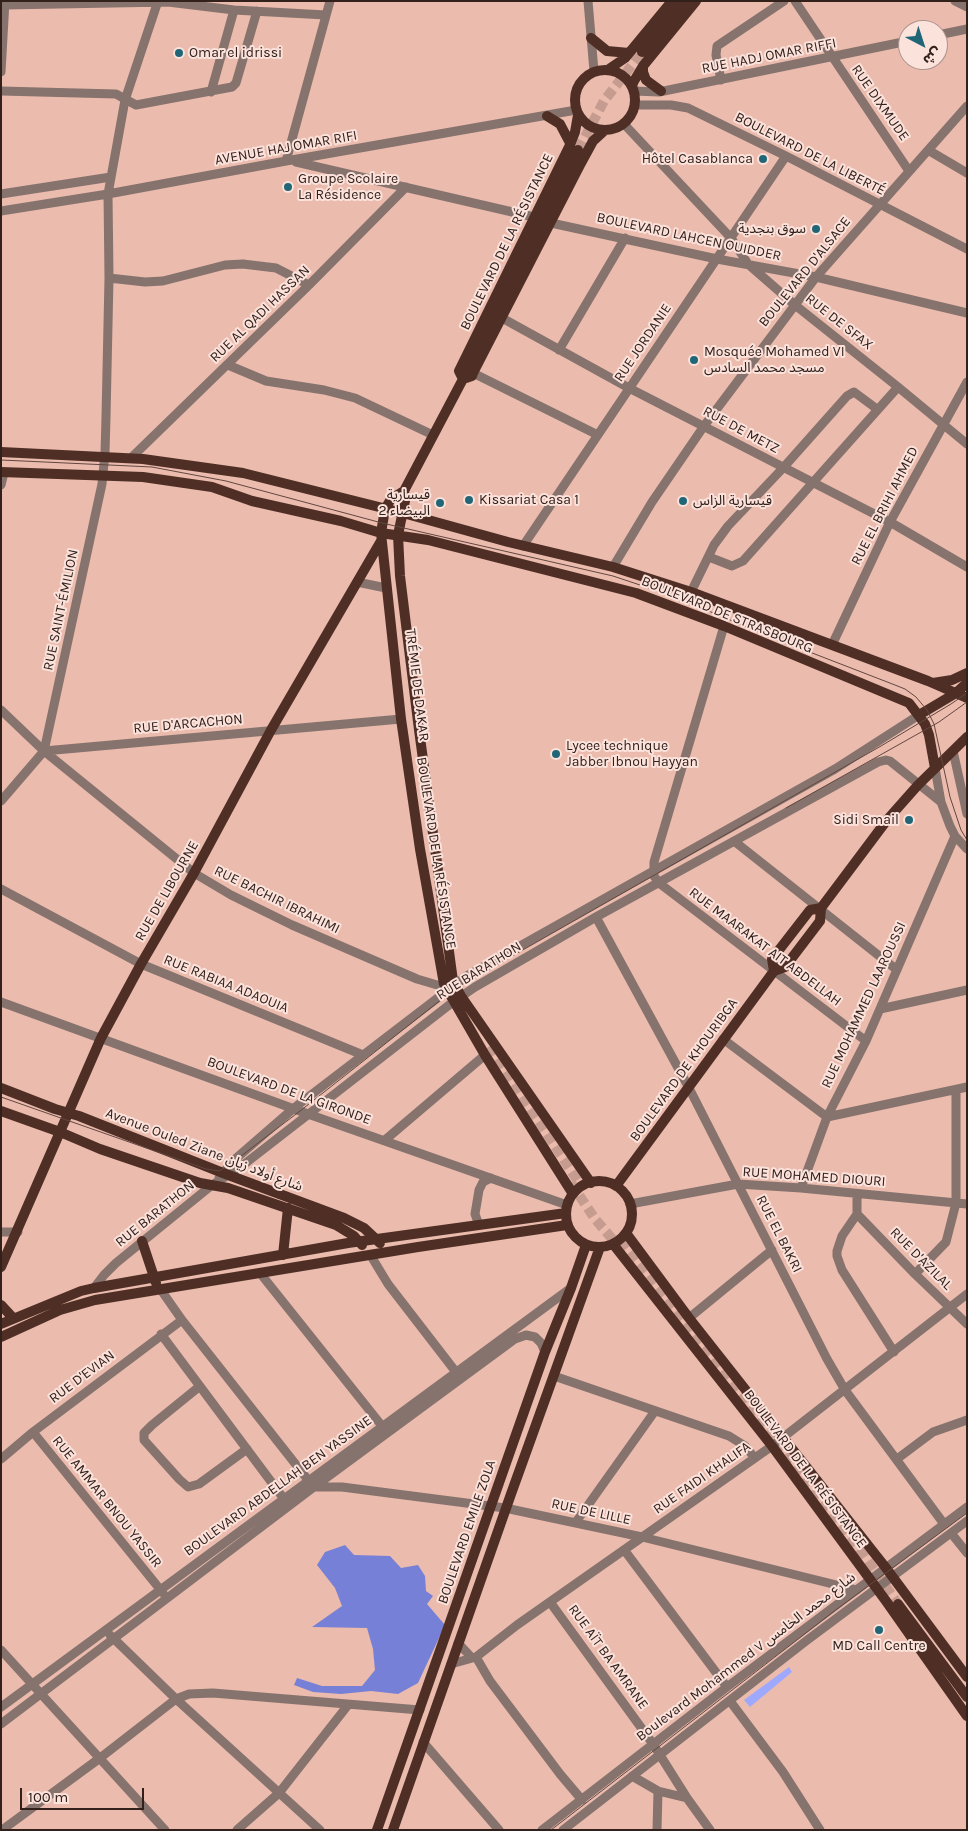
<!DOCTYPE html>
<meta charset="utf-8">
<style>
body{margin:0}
#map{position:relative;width:968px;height:1831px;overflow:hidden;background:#ebbbad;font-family:Karla,"Noto Sans Arabic",sans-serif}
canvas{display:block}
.frame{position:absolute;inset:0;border:2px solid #32201b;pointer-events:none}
.north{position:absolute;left:898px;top:20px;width:50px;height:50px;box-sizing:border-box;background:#fbe2db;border:1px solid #ab948e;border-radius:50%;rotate:140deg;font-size:14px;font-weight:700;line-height:20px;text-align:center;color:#32201b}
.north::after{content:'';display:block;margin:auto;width:18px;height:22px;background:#216677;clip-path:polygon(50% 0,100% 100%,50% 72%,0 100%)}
.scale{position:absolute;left:20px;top:1788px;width:124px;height:22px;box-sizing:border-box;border:2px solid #32201b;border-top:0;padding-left:6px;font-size:15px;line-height:18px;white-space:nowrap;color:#32201b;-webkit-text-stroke:4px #fbe2db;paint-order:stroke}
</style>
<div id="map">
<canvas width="968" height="1831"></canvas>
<div class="frame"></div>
<div class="north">ش</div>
<div class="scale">100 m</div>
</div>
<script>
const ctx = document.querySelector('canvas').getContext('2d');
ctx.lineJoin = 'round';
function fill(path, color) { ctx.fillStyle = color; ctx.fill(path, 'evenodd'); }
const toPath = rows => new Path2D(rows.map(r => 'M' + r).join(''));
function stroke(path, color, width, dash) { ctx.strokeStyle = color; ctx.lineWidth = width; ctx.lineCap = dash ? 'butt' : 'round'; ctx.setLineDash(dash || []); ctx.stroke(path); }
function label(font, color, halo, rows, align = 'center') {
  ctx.font = font + ' Karla,"Noto Sans Arabic",sans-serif'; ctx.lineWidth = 4; ctx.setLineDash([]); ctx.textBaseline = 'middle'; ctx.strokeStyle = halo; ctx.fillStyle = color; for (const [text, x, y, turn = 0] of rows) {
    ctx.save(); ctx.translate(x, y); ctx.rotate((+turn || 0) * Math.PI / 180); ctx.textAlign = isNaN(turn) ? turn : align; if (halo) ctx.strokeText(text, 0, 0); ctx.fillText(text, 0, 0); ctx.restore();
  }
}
fill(toPath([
 [789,1667,792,1672,750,1707,744,1700]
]), '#9ea9fe');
fill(toPath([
 [345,1545,354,1555,390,1556,401,1568,418,1565,425,1576,426,1591,433,1596,427,1604,445,1625,418,1683,398,1694,371,1691,341,1694,313,1692,294,1685,297,1678,322,1686,362,1686,375,1670,373,1649,367,1628,312,1627,342,1606,335,1588,317,1565,325,1552]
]), '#7780d7');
stroke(toPath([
 [578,150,604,101,642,52],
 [490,1046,583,1189],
 [571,1183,595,1219,621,1249],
 [620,1241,763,1419,856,1544,898,1604]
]), '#c69c90', 10, [10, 5]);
stroke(toPath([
 [588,1,594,71],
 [795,1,909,171],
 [955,1,967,7],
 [4,5,168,2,234,10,326,15],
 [938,35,967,29],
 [1,72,5,1],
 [721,80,716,55,717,46,784,1],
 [1,91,116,94,136,105,232,87,236,83,257,11],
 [634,91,659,92,908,41],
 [211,92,234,10],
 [635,105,671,105,688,108,786,156,967,249],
 [624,124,731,238,748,264,795,305,898,387,967,444],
 [928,150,967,173],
 [286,161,330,1],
 [296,162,534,217],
 [1,194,111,177],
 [1,211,108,194,286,161,576,110],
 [551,223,717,259,816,277,967,313],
 [109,278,145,282,163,281,225,265,243,264,276,268,309,285],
 [502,318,629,388,890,522,967,567],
 [559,350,625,238],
 [228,365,266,381,324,390,355,398,433,435],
 [473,373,598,435],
 [131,458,309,285,406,187],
 [1,485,4,473],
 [523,546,786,156],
 [709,557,732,566,743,561,898,387],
 [613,567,652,502,704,426,795,305,816,277,967,106],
 [357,582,386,588],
 [691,592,714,545,728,526,783,468,847,396,854,392,877,409],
 [724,626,654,862,654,876,659,883,866,1041],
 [832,645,890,522,967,382],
 [1,710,44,751,194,873,231,895,292,925,417,979,444,987],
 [44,751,102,484,105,453,106,417,109,278,108,194,125,100,158,1],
 [953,751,967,814],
 [935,768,941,802],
 [1,801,44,751,401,719],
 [734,841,897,970],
 [1,889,141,964,363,1055],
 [596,917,689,1088,827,1359,845,1390,944,1524],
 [1,1002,308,1114,567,1205],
 [880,1009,967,990],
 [723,1039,827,1117,967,1087],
 [385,1140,485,1055],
 [219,1178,233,1161,294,1108,465,977,835,769,919,715],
 [801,1188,827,1117,866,1041,955,836],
 [857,1194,857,1214,842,1236,837,1251,837,1256,842,1270,894,1352],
 [630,1204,738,1184,801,1188,967,1204],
 [857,1214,915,1274,967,1324],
 [479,1225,475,1214,479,1190,483,1182,491,1178],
 [1,1232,18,1232],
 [371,1256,388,1284,459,1376],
 [260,1273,386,1431],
 [915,1274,946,1242,956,1203,956,1090],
 [94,1288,104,1275,116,1263,212,1185,238,1169,453,1002,475,987,596,917,878,762,886,760,890,761,941,802,950,826,955,836,967,849],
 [161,1290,182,1320,312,1485],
 [689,1318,772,1250],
 [161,1334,284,1499],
 [554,1376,729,1436,745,1446,754,1457],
 [200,1386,152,1425,144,1433,144,1440,179,1479,188,1487,199,1484,247,1449],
 [33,1432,163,1593],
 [1,1459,33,1432,182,1320],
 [897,1459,933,1432,967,1420],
 [314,1487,342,1487,505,1508,642,1537,857,1590],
 [576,1522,655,1411],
 [951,1533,967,1553],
 [625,1551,727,1687],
 [550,1602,653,1744,687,1798,658,1791,632,1776],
 [110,1635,176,1699,320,1830],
 [458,1643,472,1658],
 [1,1650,165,1830],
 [476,1657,490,1681,560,1774,582,1800],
 [451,1664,476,1657,517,1625,772,1446,967,1294],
 [730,1701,783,1772,820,1830],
 [1,1707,571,1288],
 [1,1724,314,1487,515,1339,526,1335,535,1337,541,1343,545,1352],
 [423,1742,499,1830],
 [687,1798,710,1830],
 [2,1830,100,1758,176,1699,189,1694,213,1693,420,1710],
 [237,1830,279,1793,348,1705],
 [542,1830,727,1687,967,1507],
 [563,1830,806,1641,967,1521],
 [657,1830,658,1791]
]), '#87736d', 9);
stroke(toPath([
 [591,38,607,51,629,53],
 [642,52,684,1],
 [643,66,643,72,646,80,661,91],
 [609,69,625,58,672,1],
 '575 100a30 30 0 1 1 60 0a30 30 0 1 1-60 0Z',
 [632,86,634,81,643,66,696,1],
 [547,116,560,124,570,143],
 [463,379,459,371,570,145,575,132,578,115],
 [463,379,472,376,473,373,580,165,593,141,605,130],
 [1,452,143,459,243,473,403,513,508,542,613,567,691,592,928,681,967,698],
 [1,472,143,477,212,487,252,501,341,521,381,533,428,540,636,593,724,626,909,703,925,724,929,735,935,768],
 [404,491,405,501,398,535,400,576,419,730,453,981,461,996,591,1183],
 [933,683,952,680,967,673],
 [919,715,956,693,967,683],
 [774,971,772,959,810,910,821,908],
 [1,1088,55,1109,79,1116,223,1173,344,1218,364,1228,380,1243],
 [1,1111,60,1132,100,1149,200,1183,228,1188,336,1225,354,1236,362,1245],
 '566 1214a33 33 0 1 1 66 0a33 33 0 1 1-66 0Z',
 [616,1186,774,971,785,967,820,921,821,908,887,820,918,785,967,737],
 [573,1194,485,1055,444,984,420,849,401,719,381,533,385,509,391,499,404,491,463,379,578,150],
 [626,1233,689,1318,886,1568,967,1677],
 [142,1241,156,1283],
 [613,1244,772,1446,886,1601,967,1716],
 [283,1255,288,1208],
 [1,1267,101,1038,141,964,194,873,271,730,381,541],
 [1,1305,13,1318],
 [1,1324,81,1291,94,1288,348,1243,566,1213],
 [1,1337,60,1310,95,1300,418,1247,567,1225],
 [898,1604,967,1697],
 [377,1830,545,1352,571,1288,586,1245],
 [393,1830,511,1494,600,1247]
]), '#4f2f25', 10);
stroke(toPath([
 [1,460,152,467,226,481,382,523,613,576,670,595,776,639,895,685,905,689,916,697,927,710,934,724,950,797,961,830,967,840],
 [786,808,939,722,967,702],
 [1,1097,206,1169,219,1171,228,1166,300,1111,456,988,881,746,951,704,967,693],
 [551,1830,837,1609,967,1513]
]), '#614740', 1);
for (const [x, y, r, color] of [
 [179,53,5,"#216677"],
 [763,159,5,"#216677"],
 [288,187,5,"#216677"],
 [816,229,5,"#216677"],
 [694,360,5,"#216677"],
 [469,500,5,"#216677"],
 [683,501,5,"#216677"],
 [440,503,5,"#216677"],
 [556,754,5,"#216677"],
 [909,820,5,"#216677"],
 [879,1630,5,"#216677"]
]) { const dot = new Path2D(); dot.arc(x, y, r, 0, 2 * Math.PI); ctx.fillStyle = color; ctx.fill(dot); stroke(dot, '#fbe2db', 2); }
label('14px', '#32201b', '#fbe2db', [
 ["Omar el idrissi",189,53],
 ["Hôtel Casablanca",753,159,"right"],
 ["Groupe Scolaire",298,179],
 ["La Résidence",298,195],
 ["سوق بنجدية",806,229,"right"],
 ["Mosquée Mohamed VI",704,352],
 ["مسجد محمد السادس",704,368],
 ["قيسارية",430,495,"right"],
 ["البيضاء 2",430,511,"right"],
 ["Kissariat Casa 1",479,500],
 ["قيسارية الزاس",693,501],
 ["Lycee technique",566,746],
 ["Jabber Ibnou Hayyan",566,762],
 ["Sidi Smail",899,820,"right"],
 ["MD Call Centre",879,1646,"center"]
], 'left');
label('14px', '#32201b', '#fbe2db', [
 ["RUE HADJ OMAR RIFFI",769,56,-11],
 ["RUE DIXMUDE",880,103,55],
 ["AVENUE HAJ OMAR RIFI",286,148,-10],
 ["BOULEVARD DE LA LIBERTÉ",810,154,27],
 ["BOULEVARD LAHCEN OUIDDER",689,237,12],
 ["BOULEVARD DE LA RÉSISTANCE",507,242,-64],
 ["BOULEVARD D'ALSACE",805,272,-51],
 ["RUE AL QADI HASSAN",260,314,-44],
 ["RUE DE SFAX",839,322,38],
 ["RUE JORDANIE",643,343,-56],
 ["RUE DE METZ",741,430,28],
 ["RUE EL BRIHI AHMED",885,506,-63],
 ["RUE SAINT-ÉMILION",61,610,-78],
 ["BOULEVARD DE STRASBOURG",727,615,22],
 ["TRÉMIE DE DAKAR",417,685,83],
 ["RUE D'ARCACHON",188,724,-5],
 ["BOULEVARD DE LA RÉSISTANCE",436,853,81],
 ["RUE DE LIBOURNE",167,891,-60],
 ["RUE BACHIR IBRAHIMI",277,900,26],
 ["RUE MAARAKAT AIT ABDELLAH",765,947,37],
 ["RUE BARATHON",479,971,-32],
 ["RUE RABIAA ADAOUIA",226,984,22],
 ["RUE MOHAMMED LAAROUSSI",864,1005,-65],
 ["BOULEVARD DE KHOURIBGA",684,1070,-54],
 ["BOULEVARD DE LA GIRONDE",289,1091,20],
 ["Avenue Ouled Ziane شارع أولاد زيان",204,1150,21],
 ["RUE MOHAMED DIOURI",814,1177,4],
 ["RUE BARATHON",155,1214,-39],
 ["RUE EL BAKRI",779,1234,63],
 ["RUE D'AZILAL",921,1259,45],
 ["RUE D'EVIAN",82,1377,-37],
 ["BOULEVARD DE LA RÉSISTANCE",805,1469,53],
 ["RUE FAIDI KHALIFA",702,1478,-35],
 ["BOULEVARD ABDELLAH BEN YASSINE",278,1486,-36],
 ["RUE AMMAR BNOU YASSIR",107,1502,51],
 ["RUE DE LILLE",591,1512,12],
 ["BOULEVARD EMILE ZOLA",467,1532,-71],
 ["RUE AÏT BA AMRANE",608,1657,54],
 ["Boulevard Mohammed V شارع محمد الخامس",746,1657,-37]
]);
</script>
